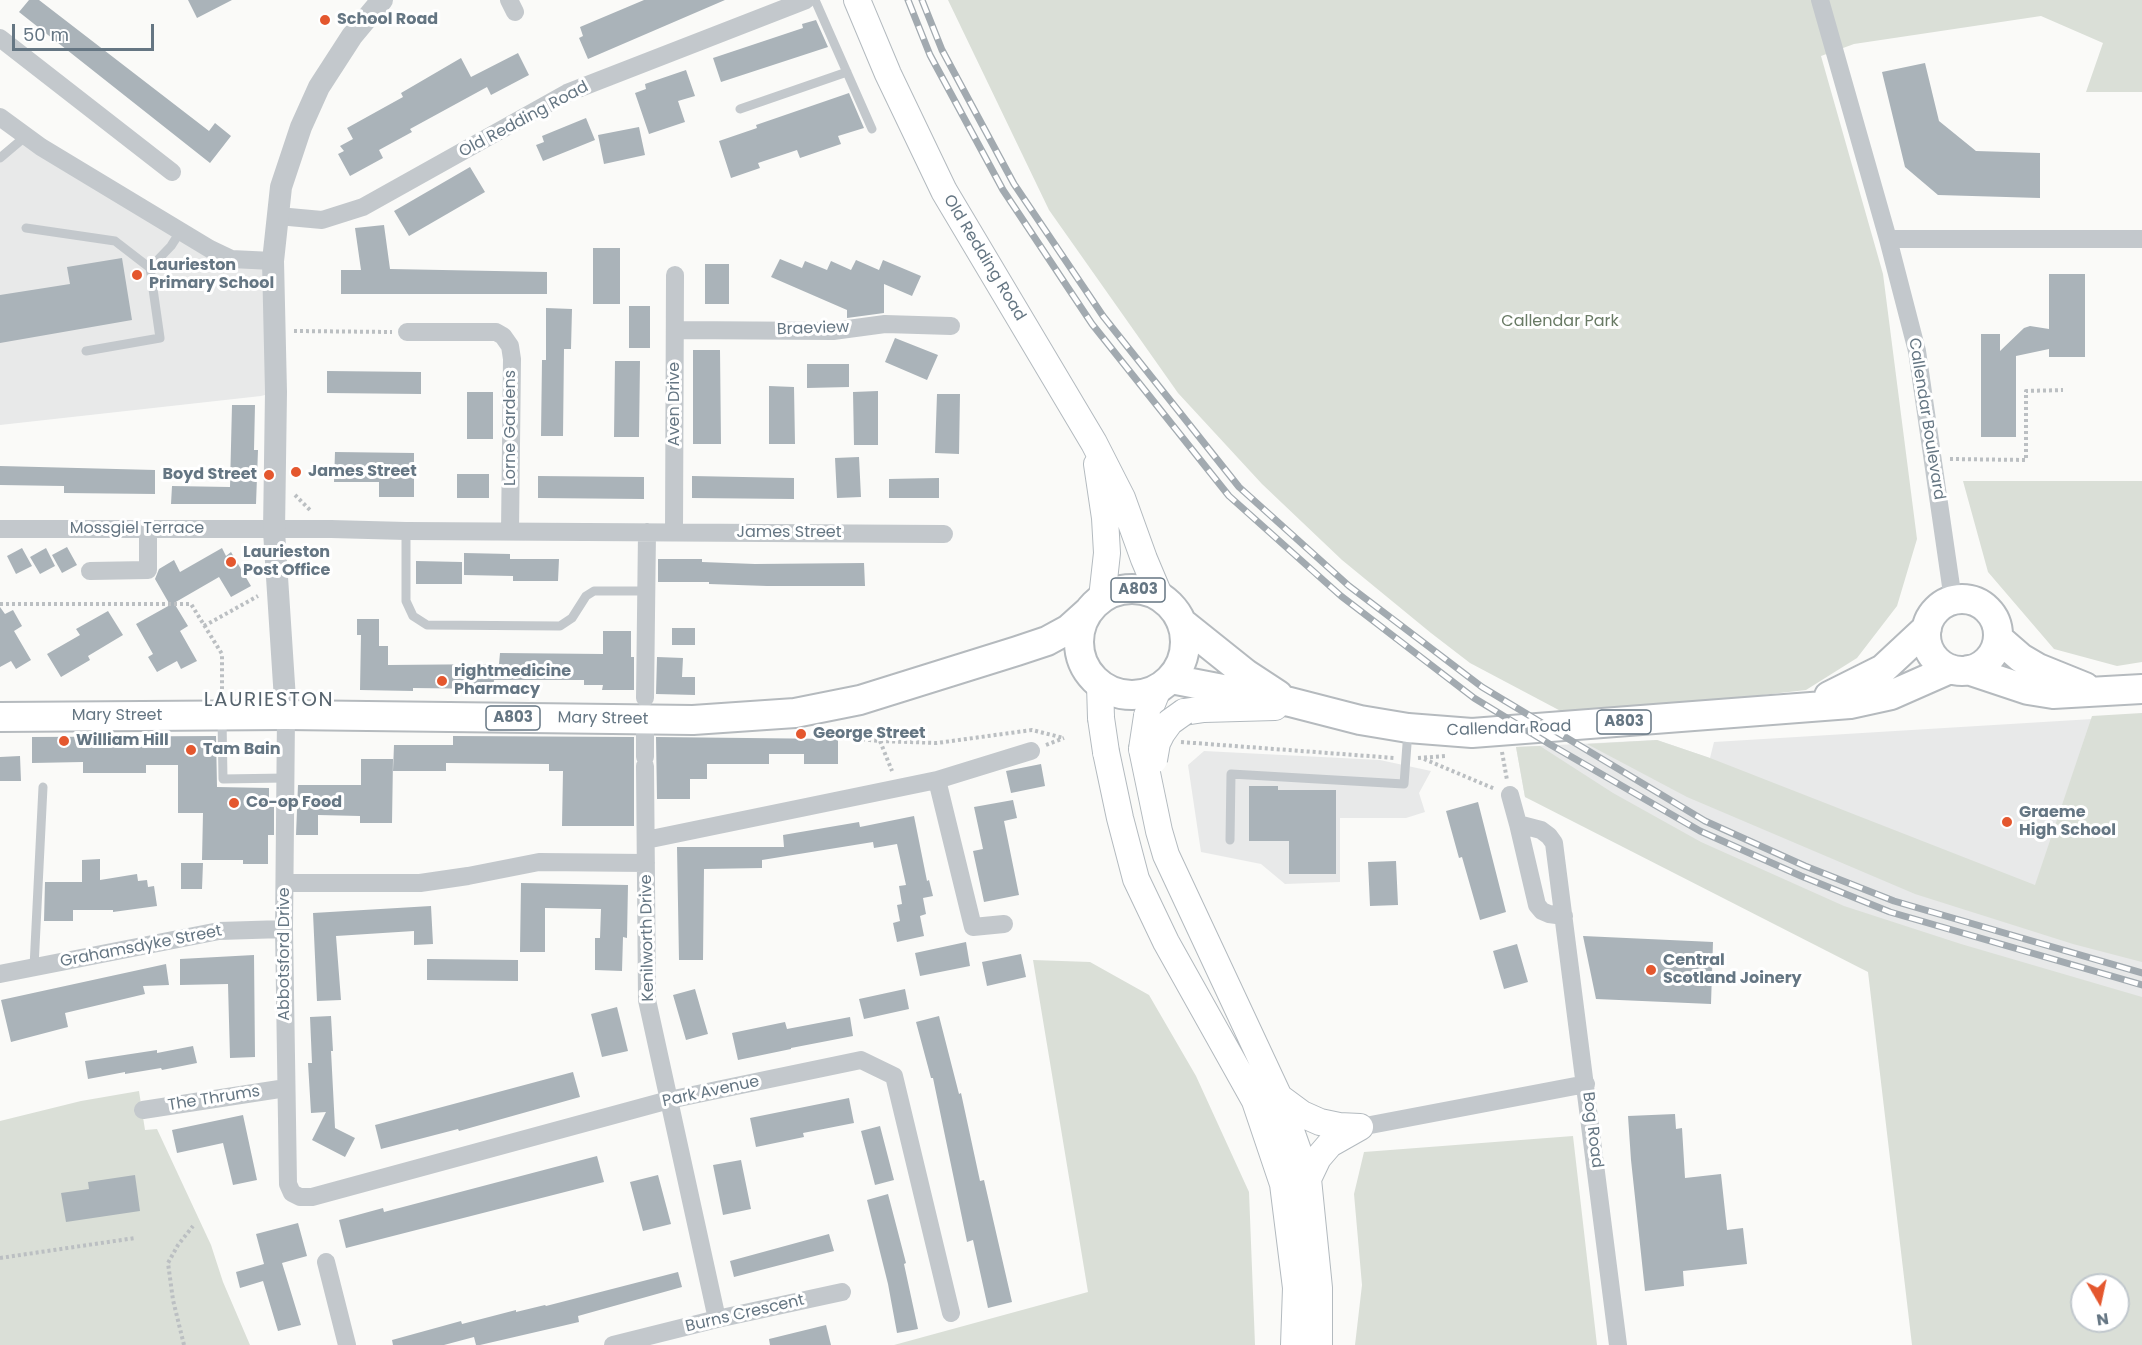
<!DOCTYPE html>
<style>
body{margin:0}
#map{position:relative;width:2142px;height:1345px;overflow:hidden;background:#fafaf8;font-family:Poppins,sans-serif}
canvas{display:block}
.north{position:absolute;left:2070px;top:1273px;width:60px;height:60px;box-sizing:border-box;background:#fff;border:2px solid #c1c8cd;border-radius:50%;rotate:171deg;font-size:16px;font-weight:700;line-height:24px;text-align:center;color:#657683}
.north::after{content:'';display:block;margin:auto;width:21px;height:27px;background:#e4572e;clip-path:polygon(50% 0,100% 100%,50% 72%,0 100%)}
.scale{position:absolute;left:12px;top:24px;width:142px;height:27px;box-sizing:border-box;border:3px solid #657683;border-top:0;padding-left:8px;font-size:18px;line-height:21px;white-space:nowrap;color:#657683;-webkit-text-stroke:4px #fff;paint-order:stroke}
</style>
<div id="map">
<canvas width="2142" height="1345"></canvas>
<div class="north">N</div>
<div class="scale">50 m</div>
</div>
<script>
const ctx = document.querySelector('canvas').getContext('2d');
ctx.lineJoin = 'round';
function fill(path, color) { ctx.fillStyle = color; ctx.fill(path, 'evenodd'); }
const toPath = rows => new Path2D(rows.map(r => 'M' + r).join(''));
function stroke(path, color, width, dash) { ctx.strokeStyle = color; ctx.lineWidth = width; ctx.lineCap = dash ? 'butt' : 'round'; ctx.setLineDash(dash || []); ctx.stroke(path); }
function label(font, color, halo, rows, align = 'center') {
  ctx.font = font + ' Poppins,sans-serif'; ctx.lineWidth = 6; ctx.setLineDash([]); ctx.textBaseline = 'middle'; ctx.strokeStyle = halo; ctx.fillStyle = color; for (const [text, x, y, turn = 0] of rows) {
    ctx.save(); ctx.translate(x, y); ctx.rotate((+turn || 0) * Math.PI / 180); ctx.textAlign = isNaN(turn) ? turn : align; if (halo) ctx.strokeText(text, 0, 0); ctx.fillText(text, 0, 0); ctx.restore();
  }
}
fill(toPath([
 [22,133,210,249,273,261,276,392,261,396,0,425,0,153],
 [2142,716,2142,1045,1525,797,1516,747,1657,740,1710,758,1714,742],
 [1204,751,1380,760,1431,771,1419,793,1425,812,1406,818,1340,818,1340,882,1285,884,1261,864,1201,852,1188,765]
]), '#e8e9e9');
fill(toPath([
 [948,0,2142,0,2142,92,2086,92,2103,43,2041,16,1854,44,1821,56,1883,274,1917,539,1897,606,1857,658,1806,690,1572,717,1470,663,1431,633,1342,560,1262,484,1178,393,1049,210],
 [1963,481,2142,481,2142,662,2117,666,2054,649,1988,572],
 [2142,713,2142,962,2073,944,1915,894,1687,797,1587,744,1657,740,1710,758,2035,885,2092,716],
 [1540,746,1613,793,1701,842,1844,906,1961,944,2142,997,2142,1345,1912,1345,1868,972,1525,797,1516,747],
 [2082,1285,2118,1285,2118,1321,2082,1321],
 [1033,960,1090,962,1149,995,1196,1076,1249,1192,1255,1345,894,1345,1088,1292],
 [139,1091,145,1130,157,1129,211,1245,223,1282,250,1345,0,1345,0,1121,81,1101],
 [1573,1136,1597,1345,1355,1345,1362,1285,1354,1194,1364,1152]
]), '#dadfd7');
fill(toPath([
 [29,0,39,0,209,131,215,123,231,136,210,163,19,12],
 [188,0,232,0,197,18],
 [644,0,725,0,588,59,579,38,583,36,580,27],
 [816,20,828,47,721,82,713,58,803,28,802,24],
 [518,53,529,75,491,95,487,87,410,129,412,132,379,150,383,158,350,176,338,154,344,151,340,146,353,139,347,128,403,97,401,93,461,58,471,77],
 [1925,63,1939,121,1976,151,2040,153,2040,198,1938,195,1905,167,1882,72],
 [686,70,695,96,678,101,685,122,649,134,635,93,646,89,645,84],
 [849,93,864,128,838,136,841,144,800,158,797,150,758,163,760,168,731,178,719,141,757,128,756,125],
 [586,118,595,140,543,161,536,145,544,142,542,136],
 [639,127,645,155,604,164,598,135],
 [470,167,485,192,409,236,394,211],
 [384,225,390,269,547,272,547,294,341,294,341,270,361,270,355,228],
 [593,248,620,248,620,304,593,304],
 [122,258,132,320,0,343,0,295,70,284,67,267],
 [780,259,802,268,805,261,827,270,831,261,851,270,856,260,879,270,883,260,921,276,912,296,884,284,884,313,847,318,847,310,771,277],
 [705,264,729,264,729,304,705,304],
 [2049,274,2085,274,2085,357,2049,357,2049,349,2016,356,2016,437,1981,437,1981,334,2000,334,2000,351,2024,328,2030,326,2049,329],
 [629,306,650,306,650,348,629,348],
 [546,308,572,309,571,349,564,349,563,436,541,436,542,360,546,360],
 [895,338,938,355,927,380,885,362],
 [693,350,720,350,721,444,693,444],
 [615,361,640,361,639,437,614,437],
 [807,364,849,364,849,387,807,388],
 [327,371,421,372,421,394,327,393],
 [769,386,794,387,795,444,769,444],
 [878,391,878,445,854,445,853,392],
 [467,392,493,392,493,439,467,439],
 [937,394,960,394,959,454,935,453],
 [232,405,255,405,254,450,258,450,256,504,171,504,172,486,230,487],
 [335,452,414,453,414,497,379,497,379,482,334,482],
 [859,457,861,497,837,498,835,458],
 [0,466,155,470,155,494,64,493,64,486,0,485],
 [457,474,489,474,489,498,457,498],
 [538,476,644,477,644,499,538,498],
 [692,476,794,478,794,499,692,498],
 [939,478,939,498,889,498,889,479],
 [67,547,77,565,62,573,52,555],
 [22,548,32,566,16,574,7,556],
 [46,548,55,566,40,574,30,557],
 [222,548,226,556,231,552,251,586,231,597,219,577,174,603,188,626,180,631,197,661,181,669,177,661,157,672,148,657,153,654,136,624,170,605,155,579,159,569,174,560,180,572],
 [464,553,510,554,510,559,559,559,558,581,513,581,513,576,464,575],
 [658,559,702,559,702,562,755,564,864,563,865,586,767,586,709,584,709,582,658,582],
 [416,561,462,562,462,584,416,584],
 [0,607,5,614,13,610,22,626,14,631,31,660,16,669,11,661,0,667],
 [108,611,123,635,88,656,90,660,61,677,47,654,80,635,76,629],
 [357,619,379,619,379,646,388,646,388,665,499,664,500,653,603,654,603,631,631,631,631,657,634,657,634,690,602,690,603,685,584,685,584,680,494,680,493,689,413,688,413,691,360,690,361,635,357,635],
 [672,628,695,628,695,645,672,645],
 [657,657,683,658,682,677,695,677,695,695,656,694],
 [216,736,217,787,269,788,269,807,274,807,274,835,268,835,268,864,243,864,243,860,202,860,203,813,178,813,178,765,146,765,146,773,83,773,83,762,32,763,32,737],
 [453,736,634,737,634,826,562,826,563,771,549,771,549,764,446,763,446,771,393,771,394,745,453,745],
 [656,737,838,739,838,764,804,764,804,754,769,754,769,764,707,764,707,779,690,779,690,799,657,799],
 [20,756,21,781,0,781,0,757],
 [361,759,393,759,392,823,360,823,360,816,318,815,318,835,296,835,298,785,361,785],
 [1041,764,1045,786,1011,793,1006,771],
 [1249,786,1278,786,1278,790,1336,790,1336,874,1289,874,1289,841,1249,841],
 [1013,800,1017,818,1004,821,1019,895,984,902,973,851,983,849,974,807],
 [1478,802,1506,912,1480,920,1462,857,1459,858,1446,811],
 [914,816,927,881,929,880,933,896,923,898,926,914,920,916,924,936,897,942,893,923,900,921,897,905,902,904,899,886,906,885,897,844,874,848,873,842,762,860,762,868,704,869,703,960,679,960,677,847,784,847,783,835,859,822,860,827],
 [100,859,100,880,137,874,138,881,147,880,148,887,154,886,157,906,113,912,113,910,73,910,73,921,44,921,45,882,82,882,82,860],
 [1396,861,1398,905,1370,906,1368,862],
 [181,863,203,863,202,889,181,889],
 [521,883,628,885,627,938,623,937,622,971,595,970,595,938,600,938,601,909,545,908,545,952,520,952],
 [431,906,433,944,414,945,414,931,336,936,341,1000,317,1001,313,913],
 [1583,936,1713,942,1711,1004,1596,999],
 [966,942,970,966,920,976,915,953],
 [1517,944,1528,982,1504,989,1493,951],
 [1021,954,1026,977,987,986,982,962],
 [254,955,255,1057,230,1058,228,984,180,985,180,959],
 [427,959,518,960,518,981,427,980],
 [166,964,169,985,143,986,145,994,65,1013,68,1027,11,1042,1,1000],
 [695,989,708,1034,686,1040,673,995],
 [905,989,909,1009,864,1019,859,999],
 [617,1007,628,1051,602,1057,591,1014],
 [331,1016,333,1051,331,1051,335,1128,355,1138,345,1157,312,1140,326,1112,311,1113,308,1063,312,1063,310,1017],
 [939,1016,959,1094,961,1093,980,1181,984,1180,1012,1302,988,1308,973,1240,967,1242,933,1078,931,1078,916,1022],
 [850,1017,853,1036,791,1048,791,1049,738,1060,732,1033,785,1022,787,1029],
 [193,1046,197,1063,162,1070,161,1068,125,1074,125,1072,88,1079,85,1061,157,1050,157,1053],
 [573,1072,580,1097,459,1131,458,1129,381,1149,375,1125],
 [849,1098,854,1123,803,1133,804,1137,756,1147,750,1118],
 [1675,1114,1676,1129,1682,1128,1685,1178,1721,1174,1727,1230,1743,1228,1747,1264,1683,1271,1684,1286,1645,1291,1631,1160,1628,1116],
 [243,1115,257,1180,233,1185,223,1143,177,1153,172,1130],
 [880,1126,894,1180,875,1185,861,1131],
 [597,1156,604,1182,346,1248,339,1220,383,1208,384,1212],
 [741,1160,751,1209,723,1215,713,1165],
 [135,1175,140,1211,66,1222,61,1193,89,1189,88,1182],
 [658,1175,671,1224,643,1231,630,1182],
 [888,1194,906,1263,904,1264,918,1329,897,1333,888,1284,867,1200],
 [298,1223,307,1256,282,1263,301,1325,278,1331,263,1281,240,1288,236,1272,264,1264,256,1234],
 [829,1234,834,1251,734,1277,730,1261],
 [678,1272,682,1287,578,1316,579,1322,562,1326,480,1345,476,1345,474,1337,444,1345,393,1345,392,1340,461,1321,462,1324,516,1310,516,1312,545,1305,546,1306],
 [826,1325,831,1345,770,1345,769,1339]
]), '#aab3b9');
const secondary = toPath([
 [857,0,888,74,944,191,1094,443,1122,498,1144,559,1160,597],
 [1097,464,1105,518,1107,553,1102,598],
 [1100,685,1101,718],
 [1184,712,1204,709,1275,707],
 [1147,716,1158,689],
 [1142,749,1159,831,1166,855,1279,1097,1308,1179,1319,1288,1319,1345],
 [1106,752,1120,818,1136,879,1166,942,1255,1101,1283,1184,1296,1288,1294,1345],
 [1279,1097,1302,1114,1320,1122,1339,1126,1360,1127],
 [1308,1179,1318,1158,1330,1144,1360,1127]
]);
const primary = toPath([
 '1079 642a53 53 0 1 1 106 0a53 53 0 1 1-106 0Z',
 '1926 635a36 36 0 1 1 72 0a36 36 0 1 1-72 0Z',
 [1181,622,1246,674,1278,695],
 [1998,638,2021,658,2038,668,2085,687],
 [1968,670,2028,690,2053,694,2142,689],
 [1171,679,1290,702,1360,720,1408,728,1472,733,1850,704,1891,695,1950,669],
 [1829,696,1883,669,1927,628],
 [0,717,286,715,693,720,795,713,860,700,1017,651,1047,641,1069,629,1089,611]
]);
stroke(secondary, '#b3babf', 28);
stroke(primary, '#b5babe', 32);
stroke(toPath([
 [294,331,392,332],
 [1950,459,2026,460,2026,391,2063,390],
 [295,495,311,511],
 [0,604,191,604,222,654,222,693],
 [204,626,258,596],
 [821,732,839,737,880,741,937,743,1032,730,1064,738],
 [880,741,892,771],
 [1181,742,1395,758],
 [1046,745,1064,738],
 [1502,752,1507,780],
 [1418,758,1446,756],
 [1424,759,1495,789],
 [0,1258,135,1238],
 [184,1345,173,1300,168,1263,178,1245,193,1226]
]), '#bbbfc2', 4, [3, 3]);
stroke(toPath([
 [815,0,872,129],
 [740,109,847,72],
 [0,158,26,136],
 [26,228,115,241,150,268],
 [86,351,160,338,150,268,171,246,180,232],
 [406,531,406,601,413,616,427,625,560,626,572,618,586,596,594,591,647,591],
 [222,718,223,779,285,778],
 [1230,840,1231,774,1404,784,1408,731],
 [34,967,43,787]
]), '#c3c8cc', 9);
stroke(toPath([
 [509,0,515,12],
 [1820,0,1888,239,1917,351,1953,600],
 [0,38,172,172],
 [0,117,41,147,210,249,231,259,273,261],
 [278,216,322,220,363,207,567,93,806,0],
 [1888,239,2142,239],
 [675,330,833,331,885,324,951,326],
 [407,332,496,332,503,336,510,346,512,359,510,531],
 [0,529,331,529,406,531,944,534],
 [674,532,675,275],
 [90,571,148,570,148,529],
 [645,698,647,532],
 [286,715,284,929,288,1184,292,1193,300,1197,312,1197,669,1100,861,1060,894,1076,951,1313],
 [645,757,645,720],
 [645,766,647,1000,717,1319],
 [937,780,973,927,1004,924],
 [1510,795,1518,824,1541,830,1549,836,1554,843,1618,1345],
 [1518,824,1537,905,1542,911,1549,914,1564,916],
 [646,840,937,780,1031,751],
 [285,883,420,883,468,876,539,862,646,863],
 [0,974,219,931,284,929],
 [143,1110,286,1088],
 [1360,1127,1586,1084],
 [326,1262,347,1345],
 [613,1345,717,1319,842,1292]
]), '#c3c8cc', 18);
stroke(toPath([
 [286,715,274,531,276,392,273,261,281,187,301,127,319,87,352,36,382,0]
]), '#c3c8cc', 22);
stroke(secondary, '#fff', 26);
stroke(primary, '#fff', 28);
const rail = toPath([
 [908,0,930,55,1003,190,1092,324,1229,496,1341,596,1474,698,1551,745,1700,831,1801,876,1890,912,2142,985],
 [922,0,942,50,1014,184,1103,316,1239,487,1349,586,1482,687,1705,821,1805,866,1894,901,2142,973]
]);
stroke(rail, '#a2aab0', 7);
stroke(rail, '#fff', 4.5, [14]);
const secondaryBridge = toPath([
 [1101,718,1106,752],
 [1142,749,1147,716],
 [1154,760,1157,743,1162,733,1170,722,1184,712]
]);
stroke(secondaryBridge, '#b3babf', 28, []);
stroke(secondaryBridge, '#fff', 26);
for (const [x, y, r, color] of [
 [325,20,6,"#e4572e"],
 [137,275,6,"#e4572e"],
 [296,472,6,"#e4572e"],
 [269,475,6,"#e4572e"],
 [231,562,6,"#e4572e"],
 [442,681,6,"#e4572e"],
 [801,734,6,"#e4572e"],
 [64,741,6,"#e4572e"],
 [191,750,6,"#e4572e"],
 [234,803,6,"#e4572e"],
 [2007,822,6,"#e4572e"],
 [1651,970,6,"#e4572e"]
]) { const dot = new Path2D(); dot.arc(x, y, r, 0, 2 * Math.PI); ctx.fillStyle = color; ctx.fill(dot); stroke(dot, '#fff', 2); }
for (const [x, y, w] of [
 [1138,590,54],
 [513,718,54],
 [1624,722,54]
]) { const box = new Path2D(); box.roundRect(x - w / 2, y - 12, w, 24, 4.5); ctx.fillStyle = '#fff'; ctx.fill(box); stroke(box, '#657683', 1.5); }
label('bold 15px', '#657683', null, [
 ["A803",1138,590],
 ["A803",513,718],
 ["A803",1624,722]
]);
label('bold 16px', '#657683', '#fff', [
 ["School Road",337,20],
 ["Laurieston",149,266],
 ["Primary School",149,284],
 ["James Street",308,472],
 ["Boyd Street",257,475,"right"],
 ["Laurieston",243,553],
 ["Post Office",243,571],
 ["rightmedicine",454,672],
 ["Pharmacy",454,690],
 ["George Street",813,734],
 ["William Hill",76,741],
 ["Tam Bain",203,750],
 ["Co-op Food",246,803],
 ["Graeme",2019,813],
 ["High School",2019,831],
 ["Central",1663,961],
 ["Scotland Joinery",1663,979]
], 'left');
label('16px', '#657683', '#fff', [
 ["Old Redding Road",524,120,-28],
 ["Old Redding Road",984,258,59],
 ["Braeview",813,329,-2],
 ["Aven Drive",675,404,-90],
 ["Callendar Boulevard",1926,419,81],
 ["Lorne Gardens",511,428,-90],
 ["Mossgiel Terrace",137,529],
 ["James Street",789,533],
 ["Mary Street",117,716],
 ["Mary Street",603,719,1],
 ["Callendar Road",1509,729,-2],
 ["Kenilworth Drive",648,938,-91],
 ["Grahamsdyke Street",141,947,-11],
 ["Abbotsford Drive",285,954,-90],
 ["Park Avenue",711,1092,-12],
 ["The Thrums",214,1099,-9],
 ["Bog Road",1592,1130,83],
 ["Burns Crescent",745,1314,-13]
]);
label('16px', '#687a64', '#fff', [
 ["Callendar Park",1560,322]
]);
ctx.letterSpacing = '1.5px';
label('20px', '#57646e', '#fff', [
 ["LAURIESTON",269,701]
]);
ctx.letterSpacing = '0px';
</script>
